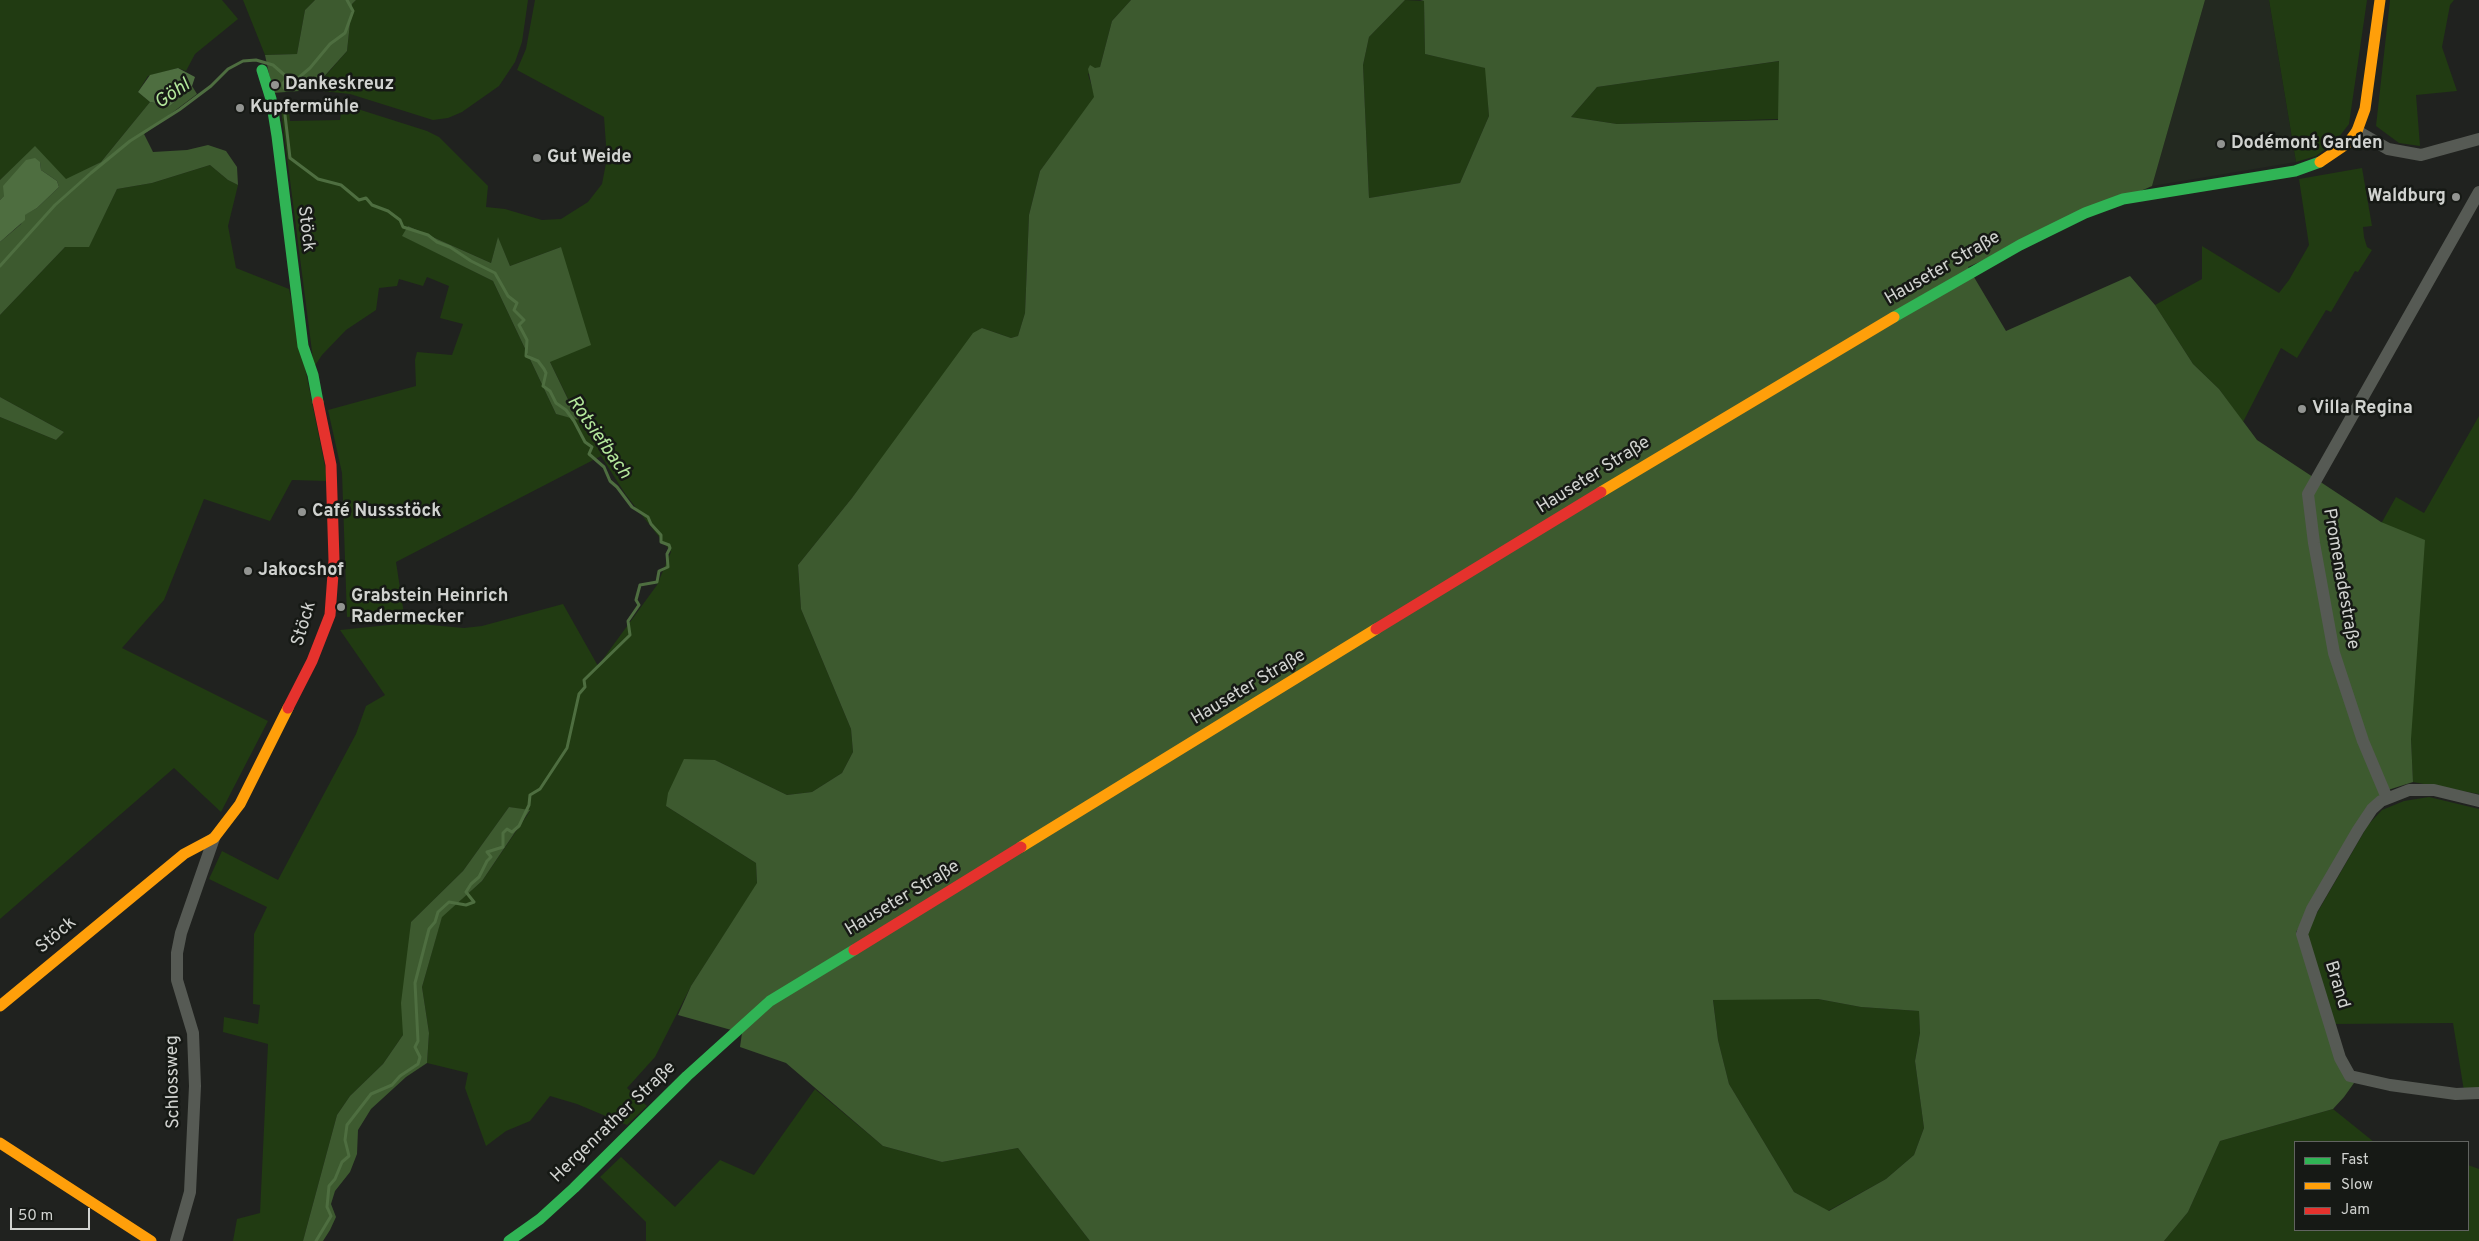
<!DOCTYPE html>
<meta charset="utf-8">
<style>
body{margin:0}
#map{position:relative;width:2479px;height:1241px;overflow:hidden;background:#20221f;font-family:Overpass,sans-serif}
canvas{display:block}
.legend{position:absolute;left:2294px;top:1141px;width:175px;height:90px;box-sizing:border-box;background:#161915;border:1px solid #616360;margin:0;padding:6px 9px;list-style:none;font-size:15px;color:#d1d3d0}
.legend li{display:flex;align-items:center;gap:10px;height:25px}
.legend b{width:25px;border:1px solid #616360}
.scale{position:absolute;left:10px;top:1208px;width:80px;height:22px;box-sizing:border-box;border:2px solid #d1d3d0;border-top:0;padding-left:6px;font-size:15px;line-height:18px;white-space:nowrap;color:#d1d3d0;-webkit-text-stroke:4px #161915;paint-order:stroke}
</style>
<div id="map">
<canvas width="2479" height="1241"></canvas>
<ul class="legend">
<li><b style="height:6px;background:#30b455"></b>Fast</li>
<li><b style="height:6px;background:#ff9f0a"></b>Slow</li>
<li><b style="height:6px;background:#e5322d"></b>Jam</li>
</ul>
<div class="scale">50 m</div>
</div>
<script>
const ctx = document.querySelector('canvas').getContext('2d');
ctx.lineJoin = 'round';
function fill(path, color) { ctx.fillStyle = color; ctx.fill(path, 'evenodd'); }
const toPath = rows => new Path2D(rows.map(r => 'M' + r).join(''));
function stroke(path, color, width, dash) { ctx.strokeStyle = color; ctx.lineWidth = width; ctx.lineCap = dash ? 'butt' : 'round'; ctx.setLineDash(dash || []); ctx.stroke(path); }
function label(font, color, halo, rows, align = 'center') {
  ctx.font = font + ' Overpass,sans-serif'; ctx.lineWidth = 5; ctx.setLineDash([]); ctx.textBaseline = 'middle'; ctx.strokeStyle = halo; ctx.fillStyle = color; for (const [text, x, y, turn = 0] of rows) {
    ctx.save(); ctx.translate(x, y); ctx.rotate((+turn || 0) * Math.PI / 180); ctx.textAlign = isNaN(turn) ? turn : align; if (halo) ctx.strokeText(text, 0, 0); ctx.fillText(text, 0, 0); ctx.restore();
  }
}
fill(toPath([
 [2205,0,2269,0,2296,162,2152,186]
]), '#232920');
fill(toPath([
 [0,0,222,0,238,19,195,54,186,71,178,68,148,76,138,92,150,102,101,162,66,180,35,147,0,180],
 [243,0,315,0,305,10,297,54,265,55],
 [356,0,528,0,522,42,515,62,499,86,462,112,448,118,433,120,350,94,313,90,347,51,352,4],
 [535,0,1131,0,1112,21,1100,67,1088,74,1095,97,1040,171,1029,215,1025,313,1018,336,1011,338,982,328,852,498,798,565,801,609,851,729,853,752,842,773,812,792,787,795,715,760,666,806,756,863,757,884,691,986,655,1057,627,1088,647,1106,627,1125,577,1104,550,1096,530,1121,506,1131,486,1146,465,1088,468,1073,427,1063,429,1033,422,987,442,916,482,881,530,811,509,807,463,871,411,922,403,1035,383,1064,350,1096,337,1115,303,1241,233,1241,237,1219,260,1213,268,1044,223,1032,224,1017,258,1024,260,1005,253,1004,254,934,267,907,209,879,222,851,278,880,356,734,366,706,385,695,340,630,408,623,464,628,482,626,563,604,598,666,657,585,671,552,626,495,601,456,396,562,404,614,347,617,342,473,328,410,416,386,415,360,417,352,452,355,463,324,440,318,449,286,427,277,423,286,399,279,397,286,379,288,376,310,346,330,322,355,314,367,280,102,288,101,290,121,340,120,342,104,427,131,439,137,488,186,486,207,505,209,542,220,561,219,588,202,602,184,607,158,604,117,517,70,526,49],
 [408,226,491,263,498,238,510,266,561,247,550,362,578,419,556,414,493,281,403,236],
 [1405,0,1424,1,1425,54,1486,68,1489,116,1460,183,1369,198,1363,65,1369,37],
 [2269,0,2367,0,2349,124,2335,142,2316,156,2296,162],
 [2390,0,2454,0,2450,5,2442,47,2457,91,2416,95,2420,146,2399,143,2376,126],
 [1780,61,1779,119,1617,124,1571,117,1597,87],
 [210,165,228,180,238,185,228,226,236,268,289,289,328,481,292,480,270,521,204,499,164,600,122,648,268,721,221,812,174,768,0,919,0,417,56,440,64,432,0,397,0,315,65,247,89,246,117,189,152,183],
 [2362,168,2372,226,2363,227,2364,237,2367,247,2372,250,2358,272,2355,271,2331,312,2326,310,2297,358,2281,348,2243,422,2219,389,2193,364,2155,305,2202,279,2202,246,2279,293,2289,280,2309,245,2299,179],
 [2479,416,2479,794,2413,782,2411,739,2382,522,2396,497,2424,513],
 [2429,797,2479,809,2479,1089,2464,1091,2453,1023,2335,1024,2307,937,2310,925,2368,825,2382,810,2404,801],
 [1713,999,1818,999,1861,1007,1919,1011,1920,1033,1915,1061,1924,1128,1914,1155,1886,1179,1828,1211,1794,1192,1729,1084,1718,1040],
 [815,1089,883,1146,942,1162,1018,1148,1090,1241,646,1241,646,1222,600,1177,621,1157,675,1207,720,1160,754,1175],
 [2333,1109,2374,1142,2295,1142,2295,1230,2468,1230,2468,1165,2479,1169,2479,1241,2164,1241,2188,1212,2220,1141]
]), '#213b12');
fill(toPath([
 [315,0,356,0,352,4,347,51,312,90,273,93,265,55,297,54,305,10],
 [1131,0,1405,0,1369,37,1363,65,1369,198,1460,183,1489,116,1485,68,1425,54,1424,1,1420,0,2205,0,2152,186,1968,267,2006,331,2130,276,2155,305,2193,364,2219,389,2257,440,2381,522,2425,540,2411,739,2413,782,2388,790,2296,932,2354,1083,2344,1097,2333,1109,2220,1141,2188,1212,2164,1241,1090,1241,1018,1148,942,1162,883,1146,786,1063,740,1047,742,1033,678,1015,691,986,757,883,756,863,666,806,668,793,684,759,715,760,787,795,812,792,842,773,853,752,851,729,801,609,798,565,852,498,973,333,982,328,1011,338,1018,336,1025,313,1029,215,1040,171,1094,97,1088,69,1090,65,1095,68,1100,67,1112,21],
 [1779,61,1778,120,1617,124,1571,117,1597,87],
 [1818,999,1861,1007,1919,1011,1920,1033,1915,1061,1924,1128,1914,1155,1886,1179,1829,1211,1794,1192,1729,1084,1718,1040,1713,1000],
 [192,86,197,94,144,134,153,152,187,150,208,145,226,151,237,167,238,185,228,180,210,165,152,183,117,189,89,247,65,247,0,315,0,242,21,224,24,215,37,208,59,187,57,181,41,170,40,162,0,200,0,180,35,146,66,179,101,162,150,102,170,106],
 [408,226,491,263,498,237,510,266,561,247,591,345,550,362,578,420,556,414,493,281,402,236],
 [0,397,64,432,56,440,0,417],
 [509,807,530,810,482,881,442,917,422,987,429,1033,427,1063,406,1077,371,1109,358,1130,357,1154,350,1172,335,1191,331,1204,336,1217,330,1230,323,1241,303,1241,337,1115,350,1096,383,1064,403,1035,401,1003,411,922,463,871]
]), '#3d5a2f');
fill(toPath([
 [178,68,195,77,192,86,170,106,150,102,138,92,150,75],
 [35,158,40,162,41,170,57,181,59,187,37,208,25,215,25,220,0,242,0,200,4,196,3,186,26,160]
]), '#4e6e40');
stroke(toPath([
 [284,88,283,83,288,78],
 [285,115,290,158,318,179,341,185,359,200,366,198,372,205,388,211,400,220,403,227,428,235,437,242,450,247,471,261,495,273,508,296,517,303,514,310,524,320,519,325,527,340,526,356,538,361,544,369,546,373,543,386,550,391,556,403,566,410,574,421,585,442,592,447,589,454,604,467,610,481,617,487,632,507,648,517,651,524,661,535,661,542,669,545,670,548,667,554,668,567,659,571,657,582,640,585,636,600,639,605,628,621,630,635,584,680,585,687,579,694,567,748,540,789,530,795,529,805,519,826,512,832,507,829,503,833,503,847,487,852,491,857,487,861,479,877,471,884,466,892,474,902,466,905,449,902,438,912,435,922,429,929,415,983,418,1041,415,1047,420,1057,418,1064,400,1076,392,1085,371,1094,347,1125,345,1140,349,1156,342,1162,335,1179,329,1186,327,1207,331,1216,316,1241],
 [0,266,55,205,91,173,130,141,179,110,211,86,228,69,243,61,256,60,273,65,288,78,297,79,310,68,330,44,345,33,353,11,347,0]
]), '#4e6e40', 3);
stroke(toPath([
 [2357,131,2388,149,2421,155,2479,139],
 [2387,798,2363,741,2334,653,2314,543,2308,494,2479,192],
 [2479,801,2434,790,2409,790,2381,801,2372,809,2358,830,2312,909,2302,934,2340,1058,2350,1076,2390,1085,2456,1094,2479,1093],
 [176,1241,190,1192,195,1086,193,1033,177,980,177,953,181,933,214,838]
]), '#565a54', 12);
stroke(toPath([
 [262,70,271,99,277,136,303,346,313,375,318,402],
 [1894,317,2020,245,2085,213,2123,199,2295,171,2320,162],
 [509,1241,540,1219,574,1188,687,1076,770,1001,854,950]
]), '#30b455', 11);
stroke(toPath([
 [2320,162,2348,143,2357,131,2365,109,2380,0],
 [1601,492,1894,317],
 [1021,847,1376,629],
 [0,1006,184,854,214,838,240,804,288,708],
 [0,1143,151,1241]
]), '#ff9f0a', 11);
stroke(toPath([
 [1376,629,1601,492],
 [288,708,312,661,330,615,334,560,331,465,318,402],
 [854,950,1021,847]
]), '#e5322d', 11);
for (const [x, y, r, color] of [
 [275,85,5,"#939592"],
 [240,108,5,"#939592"],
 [2221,144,5,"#939592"],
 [537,158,5,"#939592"],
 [2456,197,5,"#939592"],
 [2302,409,5,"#939592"],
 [302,512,5,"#939592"],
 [248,571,5,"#939592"],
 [341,607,5,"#939592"]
]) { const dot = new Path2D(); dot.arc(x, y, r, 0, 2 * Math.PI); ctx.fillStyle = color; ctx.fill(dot); stroke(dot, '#161915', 2); }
label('bold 18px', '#d1d3d0', '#161915', [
 ["Dankeskreuz",285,85],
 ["Kupfermühle",250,108],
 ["Dodémont Garden",2231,144],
 ["Gut Weide",547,158],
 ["Waldburg",2446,197,"right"],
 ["Villa Regina",2312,409],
 ["Café Nussstöck",312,512],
 ["Jakocshof",258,571],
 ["Grabstein Heinrich",351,597],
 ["Radermecker",351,618]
], 'left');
label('18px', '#d1d3d0', '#161915', [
 ["Stöck",305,229,83],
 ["Hauseter Straße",1943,269,-30],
 ["Hauseter Straße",1594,476,-32],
 ["Promenadestraße",2340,579,80],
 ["Stöck",305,624,-73],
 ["Hauseter Straße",1249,688,-31],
 ["Hauseter Straße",903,899,-31],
 ["Stöck",57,936,-40],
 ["Brand",2336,985,73],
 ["Schlossweg",174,1082,-91],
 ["Hergenrather Straße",614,1123,-44]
]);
label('italic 19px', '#b3e79b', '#161915', [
 ["Göhl",173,95,-34],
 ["Rotsiefbach",598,438,55]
]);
</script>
